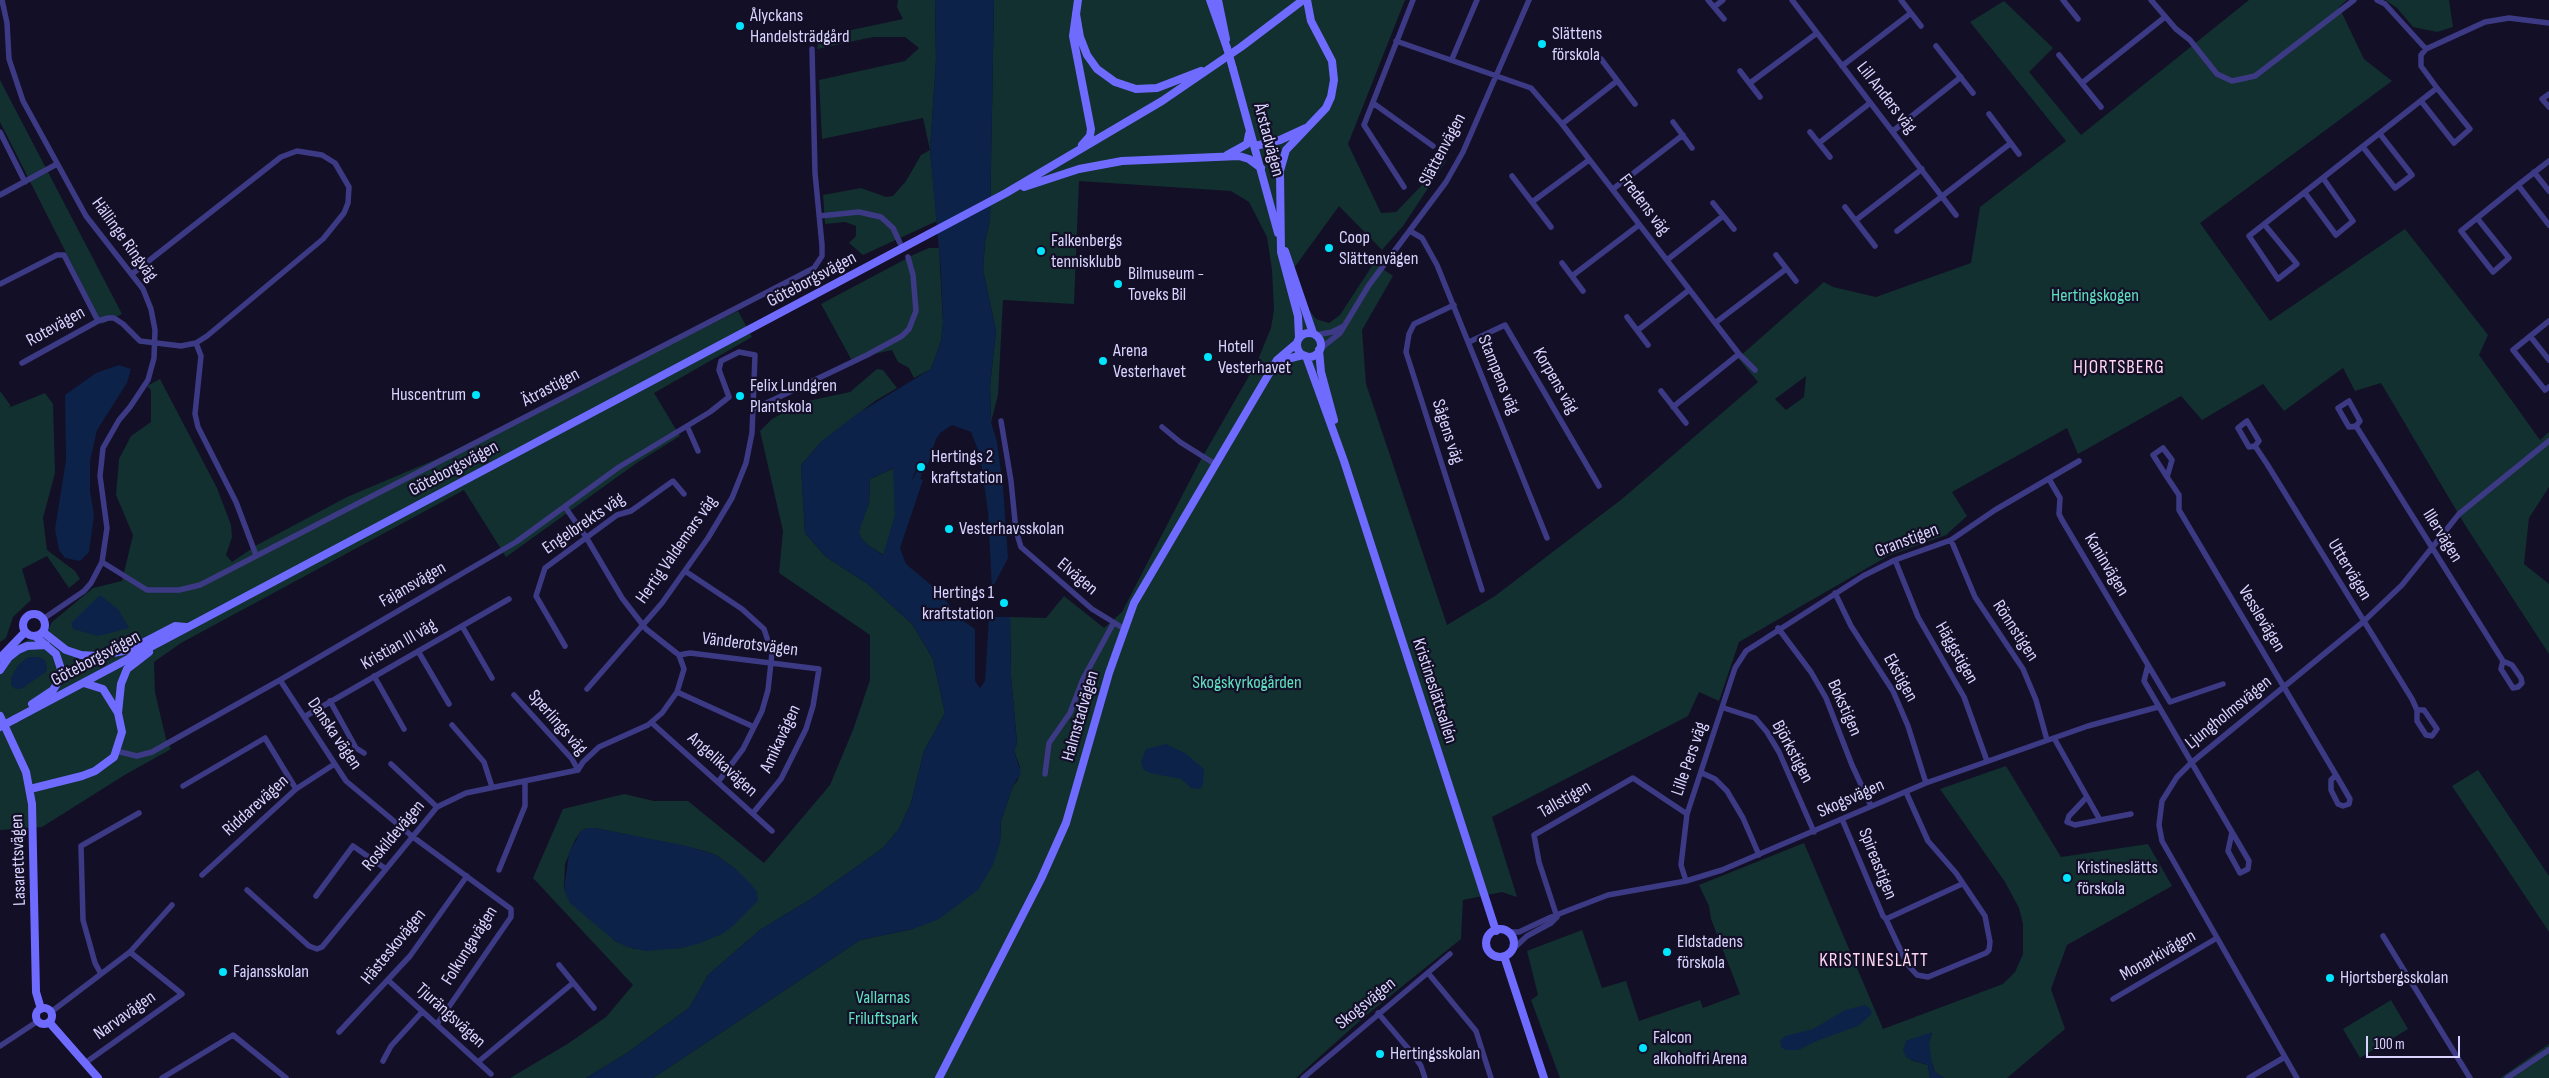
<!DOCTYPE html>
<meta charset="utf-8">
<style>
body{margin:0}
#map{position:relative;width:2549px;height:1078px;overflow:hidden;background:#130f26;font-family:"Sofia Sans Condensed",sans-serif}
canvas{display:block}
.scale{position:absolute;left:2366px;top:1036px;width:94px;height:22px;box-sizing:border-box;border:2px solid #d9d4ff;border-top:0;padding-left:6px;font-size:15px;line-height:18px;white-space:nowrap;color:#d9d4ff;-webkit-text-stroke:4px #130f26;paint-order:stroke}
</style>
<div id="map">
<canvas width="2549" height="1078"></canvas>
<div class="scale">100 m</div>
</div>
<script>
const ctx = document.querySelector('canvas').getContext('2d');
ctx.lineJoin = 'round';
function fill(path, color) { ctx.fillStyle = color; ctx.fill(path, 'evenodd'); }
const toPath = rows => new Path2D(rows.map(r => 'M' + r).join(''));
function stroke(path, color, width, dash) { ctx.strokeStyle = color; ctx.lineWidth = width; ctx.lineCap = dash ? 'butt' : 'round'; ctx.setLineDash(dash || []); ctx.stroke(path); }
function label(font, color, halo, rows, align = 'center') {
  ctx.font = font + ' "Sofia Sans Condensed",sans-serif'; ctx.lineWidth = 4.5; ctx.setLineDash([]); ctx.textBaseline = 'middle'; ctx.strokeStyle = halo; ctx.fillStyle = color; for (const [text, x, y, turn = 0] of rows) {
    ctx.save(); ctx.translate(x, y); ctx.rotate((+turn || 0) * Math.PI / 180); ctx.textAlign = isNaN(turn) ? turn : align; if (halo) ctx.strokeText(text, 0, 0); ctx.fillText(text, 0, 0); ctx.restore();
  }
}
fill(toPath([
 [898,0,935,0,936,60,930,150,937,221,863,255,849,243,856,236,856,226,845,222,825,224,823,195,861,188,886,197,893,196,906,181,921,155,930,150,923,118,822,139,819,80,905,61,919,48,905,37,873,37,817,49,819,37,903,19,897,7],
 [994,0,1405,0,1348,144,1381,213,1396,212,1448,158,1403,226,1382,250,1339,206,1294,268,1309,310,1316,319,1329,323,1340,315,1374,263,1393,276,1362,330,1366,384,1447,625,1495,596,1622,499,1758,382,1738,358,1824,282,1833,287,1876,297,1971,263,1980,207,2066,141,1970,22,2004,1,2053,48,2029,72,2081,135,2249,0,2347,0,2339,7,2364,59,2392,81,2200,223,2270,321,2405,229,2488,335,2479,355,2540,440,2549,432,2549,487,2529,518,2524,564,2549,584,2549,654,2465,525,2381,383,2355,391,2343,368,2284,411,2263,384,2202,420,2181,396,2078,454,2067,428,1952,492,1967,516,1946,535,1888,556,1739,642,1719,701,1699,692,1688,716,1492,817,1517,897,1502,892,1463,900,1461,939,1363,1018,1296,1078,653,1078,860,940,913,929,1000,843,1001,821,1013,786,1018,780,1020,767,1014,751,1017,743,1011,676,1010,617,1046,618,1064,596,1104,628,1122,612,1199,463,1257,362,1271,328,1274,310,1272,270,1267,237,1249,202,1231,191,1079,181,1074,304,1003,300,998,395,991,422,990,386,996,331,983,270,985,242,990,219],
 [1806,376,1804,397,1786,410,1775,399],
 [2385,0,2449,0,2453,27,2437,32,2413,27,2397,8],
 [0,80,122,314,102,324,0,122],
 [929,248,939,248,943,323,941,341,931,369,914,378,909,368,898,362,892,350,851,359,821,304,915,254],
 [738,311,752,337,654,393,680,436,638,462,506,557,464,490,181,643,154,662,155,692,166,739,171,749,123,776,42,827,0,830,0,653,28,640,45,636,52,622,93,588,122,581,133,535,116,495,119,459,131,436,151,422,151,390,147,386,160,379,217,488,231,525,232,537,226,555,232,562,257,545,347,497,439,458],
 [877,369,883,370,897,388,875,401,821,442,801,465,805,533,826,557,868,584,912,624,933,659,945,713,924,751,911,803,899,829,883,848,811,899,760,930,708,975,689,1008,627,1053,586,1078,510,1078,569,1043,606,1017,633,985,533,878,563,809,624,794,654,801,688,801,764,863,830,785,853,730,870,680,870,635,779,573,783,531,760,431,772,419,803,402,850,392],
 [587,828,595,828,701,850,716,855,737,870,710,939,681,948,635,949,615,941,564,890,565,864,575,840,581,831],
 [0,391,11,406,8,408,45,393,53,404,55,473,43,518,47,550,75,571,80,579,69,588,47,556,22,569,31,600,13,617,6,638,0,642],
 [894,468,895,515,884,555,869,546,861,538,858,531,869,503,870,479],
 [2006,766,2061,857,2148,844,2172,886,2067,945,2051,989,2065,1029,2007,1078,1944,1078,1935,1072,1929,1055,1929,1042,1932,1033,1906,1041,1911,1060,1928,1065,1930,1078,1560,1078,1531,1000,1538,995,1527,951,1582,930,1602,988,1626,981,1639,1021,1700,1000,1703,1008,1735,996,1740,994,1711,919,1709,906,1699,885,1804,843,1883,1029,2003,984,2015,972,2023,954,2023,924,2019,908,2005,882,1940,789],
 [2478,770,2549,876,2549,932,2452,786],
 [2391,1000,2408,1029,2360,1058,2343,1029],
 [2549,1044,2549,1078,2500,1078,2516,1067]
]), '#12302f');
fill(toPath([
 [935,0,994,0,990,219,985,242,983,270,996,331,990,386,991,422,997,442,1003,487,1008,558,992,589,988,512,980,455,971,432,952,425,940,433,936,439,928,464,919,461,911,483,917,471,922,473,920,479,923,480,900,548,906,564,937,590,962,620,975,629,975,681,980,688,985,681,989,617,1010,617,1011,676,1017,743,1014,751,1021,773,1013,786,1001,821,1000,843,993,865,978,890,939,919,913,929,860,940,653,1078,586,1078,627,1053,689,1008,708,975,760,930,811,899,883,848,899,829,911,803,924,751,945,713,933,659,912,624,868,584,826,557,805,533,801,465,821,442,857,414,931,369,941,341,943,323,941,273,930,150,936,60],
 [893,468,895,515,883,555,869,546,861,538,859,531,869,503,870,479],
 [119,365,131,369,127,383,97,430,90,461,90,491,94,515,89,552,80,561,65,558,59,550,55,529,66,460,65,395,96,373],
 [100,595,118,609,129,628,98,636,73,629,71,623],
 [28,657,39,657,45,660,47,667,46,672,21,689,15,689,11,685,11,678,18,665],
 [1166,744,1185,753,1204,769,1203,785,1200,789,1191,788,1181,779,1150,773,1143,769,1141,761,1146,749],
 [587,828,595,828,687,846,716,855,737,870,751,884,757,892,758,901,734,925,722,934,697,944,681,948,645,951,625,946,615,941,570,903,564,890,569,853,581,831],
 [1865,1005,1870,1008,1872,1014,1858,1026,1819,1040,1799,1050,1786,1050,1781,1047,1780,1041,1785,1036,1813,1029,1845,1010],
 [1932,1032,1929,1042,1932,1064,1935,1072,1944,1078,1930,1078,1928,1065,1907,1058,1903,1051,1906,1041]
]), '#0c2248');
stroke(toPath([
 [2,0,7,23,9,59,23,101,86,216,143,289,151,309,155,330,154,358,148,380,130,407,119,420,103,448,100,476,107,528,102,562,91,583,84,591,43,619],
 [1708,0,1724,19],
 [1792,0,1956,215],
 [1901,0,1921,26],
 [2063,0,2078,19],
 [2151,0,2176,29,2190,40,2217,74,2232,81,2255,76,2354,0],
 [2377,0,2385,4,2426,49,2485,22,2509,18,2549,23],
 [1714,7,1723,0],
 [1396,41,1531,88,1562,124,1739,354,1755,370],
 [1936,46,1973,93],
 [2059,55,2101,107],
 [1452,59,1477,0],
 [1601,59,1635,104],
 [1842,66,1911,13],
 [1740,71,1760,97],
 [1750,83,1817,33],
 [2082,83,2165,17],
 [2549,94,2542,99,2549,107],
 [2421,101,2454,143,2470,129,2437,88],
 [1373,103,1433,146],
 [1989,114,2019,154],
 [1673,122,1692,148],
 [1562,124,1617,81],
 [1893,131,1961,77],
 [0,132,25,182],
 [1810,132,1830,157],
 [1819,143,1870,103],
 [2363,147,2395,188,2412,175,2380,134],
 [2534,172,2549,191],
 [1512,176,1551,227],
 [2518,185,2549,225],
 [1404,187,1364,125,1413,0],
 [1613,189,1683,135],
 [2305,193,2336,235,2353,221,2323,178],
 [0,195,57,164],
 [1532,202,1589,160],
 [1713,203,1734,229],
 [1845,207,1875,246],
 [819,216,859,212,881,217,893,228,900,243],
 [2477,218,2509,258,2493,272,2461,231,2518,185,2549,161],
 [1856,220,1922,169],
 [2264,224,2297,264,2278,279,2249,236,2437,88,2421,66,2421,55,2426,49],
 [1410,231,1422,238,1437,265,1547,538],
 [1897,231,2011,143],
 [1776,255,1796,281],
 [1667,260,1723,216],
 [1562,263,1583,291],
 [1572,276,1639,225],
 [0,284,57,255,64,255,98,321],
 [1454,305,1414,324,1409,334,1406,352,1482,590],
 [1627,317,1648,345],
 [2549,321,2513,350,2545,390,2549,387],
 [1715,323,1786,269],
 [1638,330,1689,290],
 [1316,335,1332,332,1344,326],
 [2530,336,2549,360],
 [1469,342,1505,325,1599,486],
 [196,343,201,356,195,414,198,427,236,502,256,555],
 [1320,349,1340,333,1369,285,1446,182,1463,152,1529,0],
 [22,363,98,321,108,318,114,318,123,324,140,341,181,346,196,343,207,336,323,239,344,213,348,203,349,187,335,163,322,155,297,151,281,157,132,274],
 [1661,391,1686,423],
 [1673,407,1739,354],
 [754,409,867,355,902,336,909,329,916,311,913,275,908,257],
 [1001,421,1011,481,1016,531,1021,547,1092,609,1123,628],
 [2356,426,2349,427,2338,408,2349,401,2360,421,2356,426,2503,661,2512,665,2521,678,2522,683,2518,687,2513,688,2501,669,2503,661],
 [1162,427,1180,442,1215,464],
 [2255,446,2259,441,2247,421,2238,428,2249,447,2255,446,2267,464,2412,699,2417,710,2417,721,2426,735,2432,736,2437,729,2424,710,2417,710],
 [2167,477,2172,460,2163,448,2153,455,2167,477,2179,495,2179,510,2336,775,2331,780,2331,790,2338,804,2343,806,2349,804,2350,799,2336,775],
 [2049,479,2060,498,2059,514,2062,520,2148,665,2144,681,2232,832,2228,851,2240,873,2248,869,2249,861,2232,832],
 [565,507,586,537,622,598,646,629,679,655,684,669,677,692,662,713,648,725,599,747,583,762,578,770],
 [1951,540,1975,597,2023,669,2036,700,2047,740],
 [1895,560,1918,617,1964,697,1987,761],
 [102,562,147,590,179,590,200,585,814,268,822,256,822,245,815,173,812,49],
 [685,571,742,609,764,629,772,653,768,690,762,711,743,749,718,782],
 [1835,593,1851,626,1893,691,1908,726,1926,783],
 [462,626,492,678],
 [1778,628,1811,672,1826,698,1852,765,1871,806],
 [565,646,536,596,545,568,617,515,631,511,673,481,684,494],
 [418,651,449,704],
 [679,655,690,653,819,669,813,706,806,729,781,779,753,813],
 [2148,665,2170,702,2223,684],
 [374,676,404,729],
 [280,680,346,781,413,837,511,909,511,917,437,1024],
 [587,689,662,603,708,538,732,498,746,463,752,433,755,355,739,352,721,361,719,370,729,397,710,412,687,426],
 [677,692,754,727],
 [514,695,572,759,578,770],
 [330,701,356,748,364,753],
 [1724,708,1755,718,1767,732,1779,752,1814,832],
 [304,717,509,599],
 [652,723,772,831],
 [452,725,484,762,492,787],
 [2054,738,2100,820,2131,814],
 [116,751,137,756,152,752,280,680,516,542,619,467,687,426,698,451],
 [391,764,437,807],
 [1702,773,1715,779,1727,791,1743,818,1759,855],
 [1045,774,1049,743,1070,713,1083,679,1113,624],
 [183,786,265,738,296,789],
 [2086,798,2069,816,2067,822,2075,825,2100,820],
 [1842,819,1883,916,1886,919,1907,964,1917,975,1928,977,1986,953,1989,950,1990,942,1985,916,1956,873,1928,841,1906,792],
 [499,870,525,806,525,782],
 [202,875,296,789,333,765],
 [1686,881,1681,865,1687,814,1735,668,1746,651,1863,576,1895,560,1951,540,1995,510,2079,461],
 [247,890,309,946,317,949,322,947,437,807,466,793,578,770],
 [316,896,353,846,386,869],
 [1557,917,1539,862,1534,835,1633,778,1687,814],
 [1886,919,1962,884],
 [1508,932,1519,932,1551,917,1608,895,1686,881,1722,870,1926,783,2088,726,2158,707],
 [2383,936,2470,1078],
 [1512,950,1527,936,1551,923,1557,917],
 [559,965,594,1008],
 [1428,973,1476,1031,1491,1078],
 [101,974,95,963,83,920,81,846,139,813],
 [389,981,491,1074],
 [2113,999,2217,938],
 [51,1012,130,952,172,905],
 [1378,1013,1412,1053,1421,1066,1425,1078],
 [339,1032,410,956,467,876],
 [0,1046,38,1021],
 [383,1061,391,1046,422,1012],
 [478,1062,573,983],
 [85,1063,182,994,130,952],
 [162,1078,233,1035,286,1078],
 [1303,1078,1450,954],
 [2249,1078,2285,1057],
 [2297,1078,2162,841,2159,825,2162,801,2177,777,2191,763,2363,622,2402,585,2459,514,2549,441],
 [2507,1078,2549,1050]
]), '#3d3a85', 5.5);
stroke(toPath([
 [1078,0,1073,36,1091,129,1090,136,1082,145],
 [1210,0,1227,48],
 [1218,0,1226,39],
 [1076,14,1080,37,1087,55,1097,69,1115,82,1136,89,1157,88,1201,71],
 [1233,69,1278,233],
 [1255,146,1280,140,1306,128],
 [1227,155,1247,144,1249,134],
 [1024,187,1079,169,1122,161,1239,156,1249,159,1261,168],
 [1285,251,1313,333],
 '1297 345a12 12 0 1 1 24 0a12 12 0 1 1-24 0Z',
 [1299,338,1298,316,1281,252,1280,171,1286,150,1326,108,1331,97,1334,80,1332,61,1311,21,1307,0],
 [1319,350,1321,372,1334,420],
 [1306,356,1344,461,1496,931],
 [1273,370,1291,358,1303,355],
 '23 625a11 11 0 1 1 22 0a11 11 0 1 1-22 0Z',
 [43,632,66,650,81,655,97,656,129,650,175,626,186,627],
 [0,658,25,632],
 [0,670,9,657,18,650,27,646,46,645],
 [32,704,53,690,60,679,61,669,56,654,35,636],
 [118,713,121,684,127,669,149,652],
 [0,716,26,772,32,804,36,992,41,1009],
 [15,719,1006,193,1162,101,1241,47,1303,0],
 [30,789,82,776,95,771,114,757,122,732,118,713,103,689,84,683],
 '1486 943a14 14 0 1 1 28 0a14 14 0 1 1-28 0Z',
 [1504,956,1544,1078],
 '36 1016a8 8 0 1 1 16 0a8 8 0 1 1-16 0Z',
 [49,1022,98,1078],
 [939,1078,1041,879,1066,823,1109,673,1134,603,1277,360,1297,343]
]), '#6f6bff', 8);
stroke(toPath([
 [1227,48,1233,69],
 [0,727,15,719]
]), '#6f6bff', 8);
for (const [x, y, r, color] of [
 [740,26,5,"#00e5ff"],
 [1542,44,5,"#00e5ff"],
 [1329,248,5,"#00e5ff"],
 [1041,251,5,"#00e5ff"],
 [1118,284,5,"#00e5ff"],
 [1208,357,5,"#00e5ff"],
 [1103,361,5,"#00e5ff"],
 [476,395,5,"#00e5ff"],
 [740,396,5,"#00e5ff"],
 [921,467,5,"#00e5ff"],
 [949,529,5,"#00e5ff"],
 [1004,603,5,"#00e5ff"],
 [2067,878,5,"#00e5ff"],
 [1667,952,5,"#00e5ff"],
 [223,972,5,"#00e5ff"],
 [2330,978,5,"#00e5ff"],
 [1643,1048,5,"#00e5ff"],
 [1380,1054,5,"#00e5ff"]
]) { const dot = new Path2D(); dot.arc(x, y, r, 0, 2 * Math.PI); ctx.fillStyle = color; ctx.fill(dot); stroke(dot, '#130f26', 2); }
label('18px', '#d9d4ff', '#130f26', [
 ["Ålyckans",750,16],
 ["Handelsträdgård",750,37],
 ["Slättens",1552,34],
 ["förskola",1552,55],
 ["Coop",1339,238],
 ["Slättenvägen",1339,259],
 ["Falkenbergs",1051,241],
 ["tennisklubb",1051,262],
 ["Bilmuseum -",1128,274],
 ["Toveks Bil",1128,295],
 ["Hotell",1218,347],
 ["Vesterhavet",1218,368],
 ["Arena",1113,351],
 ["Vesterhavet",1113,372],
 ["Felix Lundgren",750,386],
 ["Plantskola",750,407],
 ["Huscentrum",466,395,"right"],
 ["Hertings 2",931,457],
 ["kraftstation",931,478],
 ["Vesterhavsskolan",959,529],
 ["Hertings 1",994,593,"right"],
 ["kraftstation",994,614,"right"],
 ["Kristineslätts",2077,868],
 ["förskola",2077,889],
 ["Eldstadens",1677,942],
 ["förskola",1677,963],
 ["Fajansskolan",233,972],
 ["Hjortsbergsskolan",2340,978],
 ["Falcon",1653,1038],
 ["alkoholfri Arena",1653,1059],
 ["Hertingsskolan",1390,1054]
], 'left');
label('18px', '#d9d4ff', '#130f26', [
 ["Lill Anders väg",1886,98,52],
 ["Årstadvägen",1268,140,75],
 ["Slättenvägen",1443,150,-62],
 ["Fredens väg",1644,205,53],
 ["Hällinge Ringväg",124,240,54],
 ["Göteborgsvägen",812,280,-28],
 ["Rotevägen",56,327,-29],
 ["Stampens väg",1498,375,68],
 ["Korpens väg",1555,381,60],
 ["Ätrastigen",551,388,-28],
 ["Sågens väg",1447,432,72],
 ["Göteborgsvägen",454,469,-28],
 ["Engelbrekts väg",584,524,-34],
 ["Illervägen",2442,536,58],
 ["Granstigen",1907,541,-21],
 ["Hertig Valdemars väg",677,550,-55],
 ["Kaninvägen",2106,565,59],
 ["Uttervägen",2349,570,59],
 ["Elvägen",1077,577,40],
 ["Fajansvägen",413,585,-30],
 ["Vesslevägen",2261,619,59],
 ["Rönnstigen",2015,631,57],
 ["Kristian III väg",399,645,-30],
 ["Vänderotsvägen",750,645,7],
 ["Häggstigen",1956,653,60],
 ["Göteborgsvägen",96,659,-28],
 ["Ekstigen",1900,678,61],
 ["Kristineslättsallén",1434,691,72],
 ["Bokstigen",1844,708,66],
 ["Ljungholmsvägen",2229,713,-39],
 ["Halmstadvägen",1081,716,-74],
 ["Sperlings väg",557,723,49],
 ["Danska vägen",334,734,56],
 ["Amikavägen",781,739,-65],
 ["Björkstigen",1792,752,62],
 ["Lille Pers väg",1690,759,-71],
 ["Angelikavägen",722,765,42],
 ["Skogsvägen",1851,799,-24],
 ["Tallstigen",1565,800,-30],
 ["Riddarevägen",256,806,-42],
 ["Roskildevägen",394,836,-50],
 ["Lasarettsvägen",19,860,-92],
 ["Spireastigen",1877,864,68],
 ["Folkungavägen",470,946,-58],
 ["Hästeskovägen",394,947,-51],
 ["Monarkivägen",2158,956,-30],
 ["Skogsvägen",1366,1004,-39],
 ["Narvavägen",125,1016,-35],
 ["Tjurängsvägen",450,1016,42]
]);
label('18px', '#5fe0c0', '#130f26', [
 ["Hertingskogen",2095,296],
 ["Skogskyrkogården",1247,683],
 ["Vallarnas",883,998],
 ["Friluftspark",883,1019]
]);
ctx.letterSpacing = '1px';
label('19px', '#ffd6f0', '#130f26', [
 ["HJORTSBERG",2119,368],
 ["KRISTINESLÄTT",1874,961]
]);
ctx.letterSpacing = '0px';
</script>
